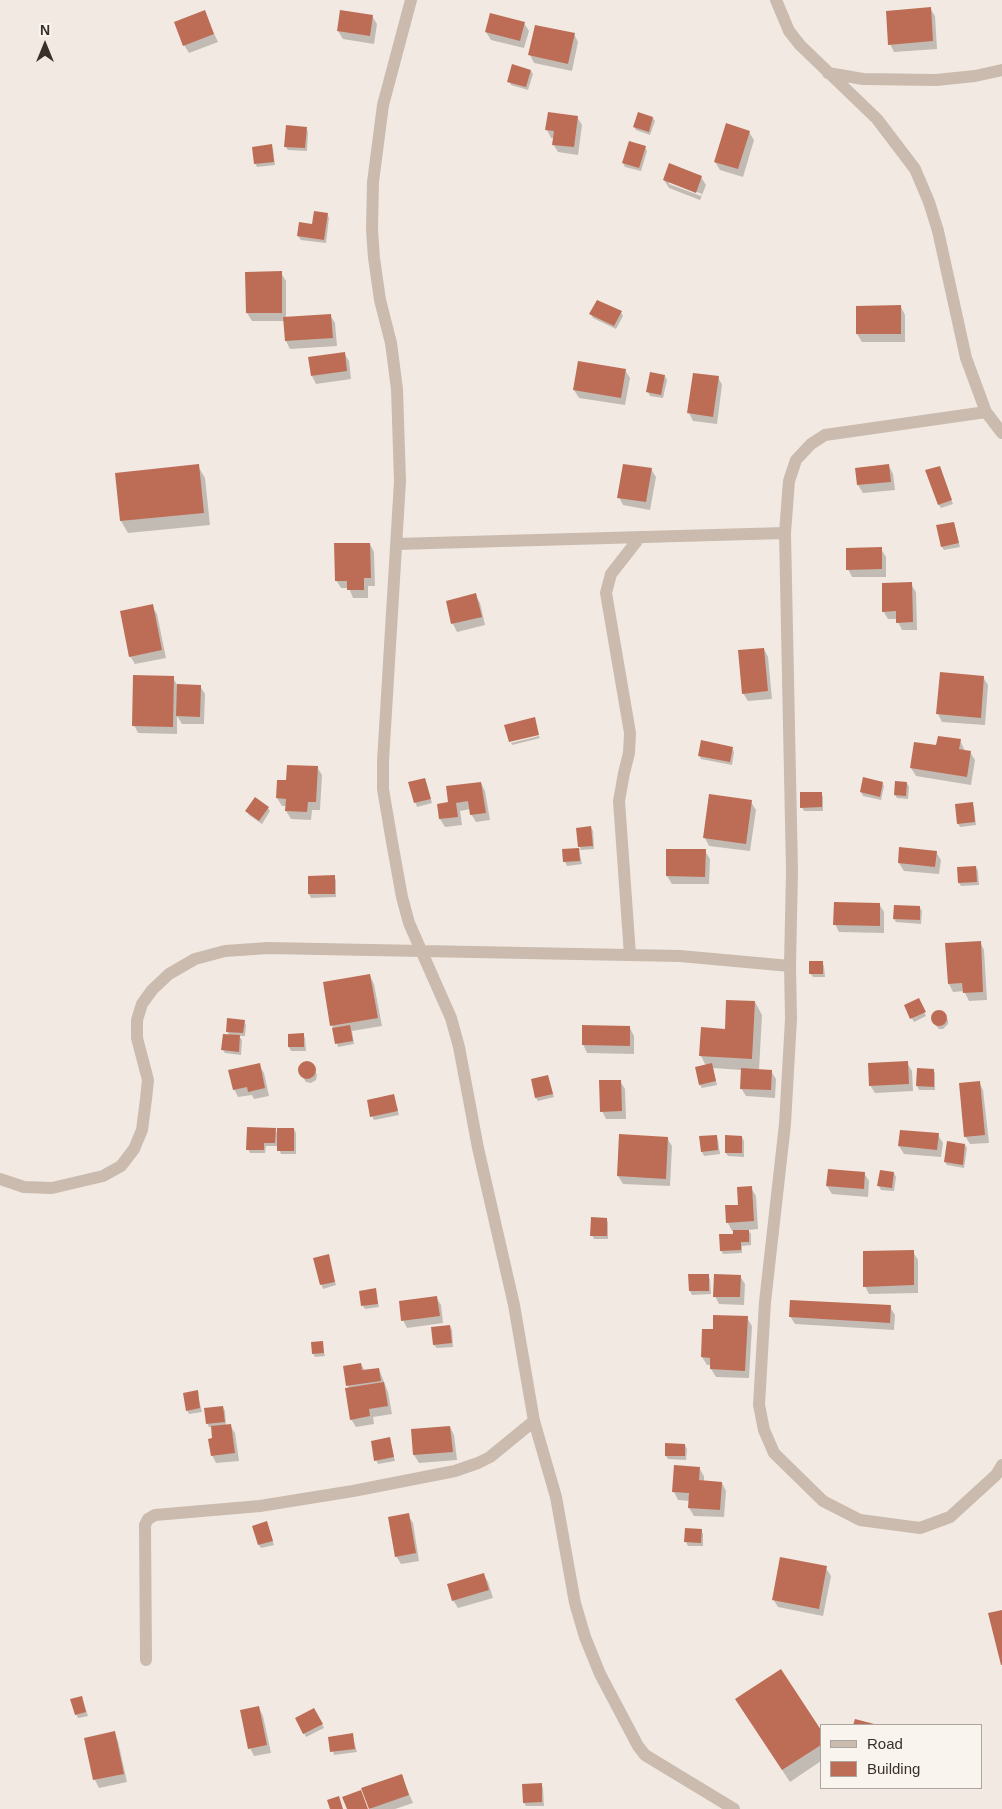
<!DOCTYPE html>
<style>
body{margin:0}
#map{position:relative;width:1002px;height:1809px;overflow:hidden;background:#f2eae2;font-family:Helvetica,sans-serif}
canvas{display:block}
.legend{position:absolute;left:820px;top:1724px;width:162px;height:65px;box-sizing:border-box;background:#faf4ee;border:1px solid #ada6a0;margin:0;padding:6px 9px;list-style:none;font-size:15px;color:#39302c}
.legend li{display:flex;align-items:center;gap:10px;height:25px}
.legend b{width:25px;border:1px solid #ada6a0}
.north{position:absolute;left:20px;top:20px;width:50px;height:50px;-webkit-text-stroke:4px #faf4ee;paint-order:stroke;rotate:0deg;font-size:14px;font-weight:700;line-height:20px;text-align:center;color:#39302c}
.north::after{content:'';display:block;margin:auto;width:18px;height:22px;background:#39302c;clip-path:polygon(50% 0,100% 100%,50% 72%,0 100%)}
</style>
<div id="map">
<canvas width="1002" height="1809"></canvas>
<ul class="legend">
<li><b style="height:6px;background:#cabbae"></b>Road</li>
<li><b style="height:14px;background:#bd6d55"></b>Building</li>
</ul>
<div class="north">N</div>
</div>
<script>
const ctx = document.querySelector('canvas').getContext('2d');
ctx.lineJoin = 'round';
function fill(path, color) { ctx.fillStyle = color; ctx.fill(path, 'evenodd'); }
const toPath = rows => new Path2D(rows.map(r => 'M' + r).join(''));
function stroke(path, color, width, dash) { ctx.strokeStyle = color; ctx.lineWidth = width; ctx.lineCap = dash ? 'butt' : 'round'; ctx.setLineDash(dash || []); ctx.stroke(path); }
fill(toPath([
 [930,8,935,16,937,49,894,52,890,44],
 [341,11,372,16,377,24,374,44,343,39,338,31],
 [204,12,218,42,189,53,184,45],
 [524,23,529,31,524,48,491,40,486,32],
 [574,34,578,42,572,71,534,63,530,55],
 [531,71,533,74,528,90,511,85,509,81],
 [577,117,582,125,578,155,558,152,553,144,554,138,551,138,547,130],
 [653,118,655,121,650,135,636,130,634,127],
 [306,128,308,132,307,151,288,150,285,146],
 [749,132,754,140,743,177,720,170,715,162],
 [271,146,273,149,275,165,257,167,255,163],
 [645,147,647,151,641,171,625,167,623,163],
 [701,177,706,185,700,200,669,188,664,180],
 [669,181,702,194,701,196,669,184],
 [327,214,329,218,326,243,301,240,298,236],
 [281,273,286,281,286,318,330,315,335,323,337,346,290,349,286,341,284,321,252,321,247,313],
 [901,307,905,315,905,342,862,342,857,334],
 [621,312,623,316,616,329,593,318,591,314],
 [344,353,349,361,351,379,316,384,312,376],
 [625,370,630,378,625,405,579,398,574,390],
 [665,376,667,380,663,398,650,396,648,392],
 [718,377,722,385,717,424,693,421,689,413],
 [198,466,205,478,210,525,128,533,121,521,116,474],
 [889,466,893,474,895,490,863,493,858,485],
 [651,469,656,477,650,510,623,505,619,497],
 [941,471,953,504,941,508,939,505],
 [954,523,960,547,944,550,942,547],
 [370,544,374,552,375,586,368,586,368,598,353,598,349,588,341,588,336,580],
 [881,549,886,557,886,577,852,577,848,569],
 [911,584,916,592,917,630,902,630,898,622,898,619,888,619,883,611],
 [475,595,480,603,485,625,457,632,453,624,447,601],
 [152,606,157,614,166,658,135,664,130,656],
 [764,649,768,657,772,699,748,701,743,693],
 [941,674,983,677,988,685,985,725,942,722,938,714],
 [173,678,178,686,200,686,205,694,204,724,182,724,177,716,177,734,138,733,134,725],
 [539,736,540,738,512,745,511,743],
 [960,740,964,749,964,751,970,752,975,760,971,785,916,776,911,768,937,747],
 [732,748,734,752,732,765,701,759,699,755],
 [317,767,322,775,320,810,312,810,311,820,291,819,286,811,286,806,282,806,277,798,288,781],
 [425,779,432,803,417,807,410,783],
 [481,783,485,791,490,820,476,822,471,814,470,809,460,811,462,825,445,827,440,819,438,805,450,803],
 [882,783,884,786,881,800,863,796,861,792],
 [907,783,909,787,908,799,897,798,895,795],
 [821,793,823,797,823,811,804,811,802,807],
 [751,802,756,810,750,851,709,846,705,838],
 [972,804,974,807,976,825,960,827,958,823],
 [268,808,270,811,262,824,249,815,247,811],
 [591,827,593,831,594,849,579,850,582,864,567,866,565,862,564,851,581,849,579,846],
 [900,849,936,852,941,860,939,874,904,871,899,863],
 [705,851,710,859,709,884,672,884,667,876],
 [976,867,978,871,979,885,961,886,959,883],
 [334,877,336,880,336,897,311,898,309,894],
 [879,904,884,912,884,933,839,932,835,924],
 [920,908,922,911,921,924,896,922,894,919],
 [980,942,984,950,987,1000,969,1001,964,991,953,992,949,984],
 [822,962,824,966,825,977,813,977,811,974],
 [370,976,374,984,382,1026,352,1031,354,1044,338,1047,332,1025],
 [918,1000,926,1016,914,1022,905,1006],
 [755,1002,762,1015,759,1070,771,1071,776,1079,775,1098,746,1096,741,1088,742,1070,713,1068,717,1085,702,1088,700,1085,706,1066,701,1056],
 [938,1011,942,1012,948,1020,948,1024,943,1029,939,1029,933,1022,933,1015],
 [244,1021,246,1025,245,1036,239,1036,242,1040,241,1055,225,1053,223,1050,230,1036,227,1031],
 [630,1028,634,1036,634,1054,587,1053,583,1044],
 [303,1034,305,1038,306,1051,291,1051,289,1047,289,1035],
 [305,1063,312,1064,317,1075,316,1080,311,1083,306,1082,299,1071,300,1066],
 [907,1063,912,1071,913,1091,875,1093,870,1085],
 [259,1065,264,1073,269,1096,254,1099,252,1095,238,1097,234,1089],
 [933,1070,935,1073,935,1090,919,1090,917,1086],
 [548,1076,554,1097,538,1101,536,1098],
 [620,1081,625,1089,626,1119,606,1119,602,1111],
 [979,1082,983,1090,989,1143,970,1144,965,1136],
 [393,1095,399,1115,374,1120,372,1116],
 [275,1129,278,1135,294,1129,296,1133,296,1154,281,1154,278,1146,266,1146,265,1153,250,1153,248,1149],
 [938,1135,943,1143,941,1157,904,1154,899,1146],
 [716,1136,718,1140,720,1154,704,1156,702,1152,701,1138],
 [742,1137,744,1141,744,1157,728,1156,726,1153],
 [667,1138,672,1146,670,1186,623,1184,618,1176],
 [965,1145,967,1148,964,1168,947,1165,945,1162],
 [864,1173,869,1181,868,1197,832,1194,827,1186],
 [894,1173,896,1177,894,1191,881,1190,879,1186],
 [751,1188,756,1196,758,1229,748,1230,751,1234,751,1245,742,1246,742,1253,723,1254,721,1250,734,1235,734,1231,732,1231,728,1223],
 [606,1219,608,1222,608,1239,594,1239,592,1235],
 [913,1252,918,1260,918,1293,869,1294,865,1286],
 [328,1256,336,1285,323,1289,314,1259],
 [689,1275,708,1275,710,1279,711,1294,692,1295,690,1291],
 [740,1276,745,1284,744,1305,719,1304,715,1296],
 [375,1290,379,1307,365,1309,363,1306],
 [436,1297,441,1305,443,1323,407,1328,403,1320],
 [890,1307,895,1315,894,1330,795,1324,790,1316],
 [747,1318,752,1326,749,1378,716,1377,711,1369,711,1365,707,1365,702,1357,714,1330],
 [450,1326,452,1330,453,1347,437,1348,434,1345],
 [322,1343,325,1356,315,1357,313,1353],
 [361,1364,365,1371,379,1369,388,1392,392,1414,373,1417,374,1424,356,1427,351,1419,349,1389,345,1367],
 [197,1392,202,1412,189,1414,187,1410],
 [223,1407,225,1411,226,1426,230,1425,235,1433,239,1461,216,1463,212,1455,214,1439,212,1427,209,1427,207,1423],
 [450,1427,454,1435,457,1460,419,1463,414,1455,412,1431],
 [389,1439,395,1461,378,1464,376,1460],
 [685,1445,687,1449,686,1460,668,1459,666,1456],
 [699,1468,704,1476,704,1482,722,1483,726,1491,724,1517,694,1516,689,1508,690,1501,678,1500,674,1492],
 [408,1515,413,1523,419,1561,401,1564,396,1556],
 [267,1523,274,1545,261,1548,259,1545],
 [701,1530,703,1534,703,1546,688,1546,686,1542],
 [826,1568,831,1576,823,1616,778,1607,773,1599],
 [483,1574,488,1582,493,1598,458,1608,453,1600],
 [82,1697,88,1716,78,1718,76,1714],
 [259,1708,263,1716,271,1753,254,1756,250,1748],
 [314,1709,324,1728,306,1737,296,1718],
 [744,1712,821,1732,821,1761,790,1782],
 [114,1733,118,1741,127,1782,99,1788,95,1780,85,1739],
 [352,1734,357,1752,334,1755,330,1738],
 [401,1775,413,1803,395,1809,371,1809,363,1789],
 [541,1784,543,1788,544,1806,526,1806,524,1803]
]), '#0003');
fill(toPath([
 [931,7,933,41,888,45,886,11],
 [205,10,214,34,183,46,174,22],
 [340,10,373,15,370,36,337,31],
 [490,13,525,22,520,41,485,32],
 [535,25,575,33,568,64,528,55],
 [512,64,531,70,526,87,507,82],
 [548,112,578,116,574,147,552,145,554,131,545,130],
 [638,112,653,117,649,132,633,127],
 [726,123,750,131,738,169,714,162],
 [286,125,307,127,305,148,284,147],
 [629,141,646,146,639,168,622,163],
 [272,144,274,162,254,164,252,147],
 [669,163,702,176,696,193,663,180],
 [314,211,328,213,324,240,297,236,299,222,312,224],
 [282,271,282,313,246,313,245,272],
 [597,300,622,311,614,326,589,314],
 [901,305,901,334,856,334,856,306],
 [331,314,333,338,285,341,283,317],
 [345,352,347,371,311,376,308,357],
 [578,361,626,369,621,398,573,390],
 [650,372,665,375,661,395,646,392],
 [693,373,719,376,713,417,687,413],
 [199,464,204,513,120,521,115,473],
 [623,464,652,468,646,502,617,498],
 [889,464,891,482,857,485,855,468],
 [940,466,952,500,938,505,925,470],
 [954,522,959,543,941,547,936,525],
 [334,543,370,543,371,578,364,578,364,590,347,590,347,581,335,581],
 [882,547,882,569,846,570,846,548],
 [912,582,913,622,896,623,896,611,882,612,882,583],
 [476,593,482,617,451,624,446,601],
 [153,604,162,650,129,657,120,611],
 [764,648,768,691,742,694,738,650],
 [940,672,984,676,981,718,936,714],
 [133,675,174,676,173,727,132,726],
 [177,684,201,685,200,717,176,716],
 [535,717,539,735,509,742,504,725],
 [938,736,961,739,959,749,971,751,967,777,910,768,914,742,936,745],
 [701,740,733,747,730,762,698,756],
 [287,765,318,766,316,802,308,802,307,812,285,811,286,799,276,798,277,780,286,780],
 [863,777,883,782,880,797,860,792],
 [425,778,431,799,414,803,408,782],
 [895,781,907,782,906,796,894,795],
 [481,782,486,813,470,815,468,801,456,803,458,817,439,819,437,804,448,802,446,786],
 [800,792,822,792,822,807,800,808],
 [709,794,752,800,746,844,703,838],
 [255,797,269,807,259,821,245,811],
 [973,802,975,822,957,824,955,804],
 [591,826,593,846,578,847,576,828],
 [899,847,937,851,935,867,898,863],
 [579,848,580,861,563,862,562,849],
 [666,849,706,849,705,877,666,876],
 [976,866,977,882,958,883,957,867],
 [335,875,335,894,308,894,308,876],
 [834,902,880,903,880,926,833,925],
 [894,905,920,906,920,920,893,919],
 [981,941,983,992,963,993,962,983,948,984,945,943],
 [809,961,823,961,823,974,809,974],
 [370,974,378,1018,330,1026,323,982],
 [919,998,926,1012,910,1019,904,1005],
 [726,1000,755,1001,752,1059,699,1056,701,1027,725,1029],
 '931 1018a8 8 0 1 1 16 0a8 8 0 1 1-16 0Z',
 [227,1018,245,1020,243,1033,226,1032],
 [350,1025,353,1041,335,1044,332,1028],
 [582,1025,630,1026,630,1046,582,1045],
 [304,1033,304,1047,288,1047,288,1034],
 [223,1034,240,1035,239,1052,221,1050],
 '298 1070a9 9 0 1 1 18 0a9 9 0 1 1-18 0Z',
 [908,1061,909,1084,869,1086,868,1063],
 [260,1063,265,1088,248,1092,247,1087,233,1090,228,1070],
 [712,1063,716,1081,699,1085,695,1067],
 [741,1068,772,1070,771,1090,740,1089],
 [917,1068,934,1069,934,1087,916,1086],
 [548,1075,553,1094,535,1098,531,1079],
 [599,1080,621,1080,622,1111,600,1112],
 [980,1081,985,1135,964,1137,959,1083],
 [394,1094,398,1111,370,1117,367,1100],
 [247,1127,276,1128,275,1143,264,1143,264,1150,246,1150],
 [277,1128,294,1128,294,1151,277,1151],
 [900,1130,939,1133,937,1150,898,1146],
 [619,1134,668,1137,666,1179,617,1176],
 [717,1135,718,1150,701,1152,699,1136],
 [725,1135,742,1136,742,1153,725,1153],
 [947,1141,965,1144,963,1165,944,1162],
 [828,1169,865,1172,864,1189,826,1186],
 [880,1170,894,1172,892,1188,877,1186],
 [752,1186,754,1221,726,1223,725,1205,738,1205,737,1187],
 [591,1217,607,1218,607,1236,590,1236],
 [733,1230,749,1230,749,1242,741,1242,741,1250,720,1251,719,1234,733,1234],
 [914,1250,914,1285,863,1287,863,1251],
 [329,1254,335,1282,320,1285,313,1258],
 [688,1274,709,1274,709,1291,689,1291],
 [714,1274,741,1275,740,1297,713,1297],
 [376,1288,378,1304,361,1306,359,1291],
 [437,1296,440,1316,401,1321,399,1301],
 [790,1300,891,1305,890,1323,789,1317],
 [713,1315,748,1316,745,1371,710,1369,710,1358,701,1357,702,1329,713,1329],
 [450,1325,452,1343,433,1345,431,1327],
 [323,1341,324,1353,312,1354,311,1342],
 [361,1363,362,1370,379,1368,381,1381,346,1386,343,1366],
 [384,1382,388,1406,369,1409,370,1416,350,1420,345,1388],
 [198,1390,200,1408,186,1411,183,1393],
 [223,1406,225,1422,206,1424,204,1408],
 [231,1424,235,1453,211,1456,208,1439,212,1438,211,1426],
 [450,1426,453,1452,413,1455,411,1429],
 [390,1437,394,1457,374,1461,371,1441],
 [665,1443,685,1444,685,1456,665,1456],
 [674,1465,700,1467,699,1480,722,1482,720,1510,688,1508,689,1493,672,1492],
 [409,1513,416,1553,395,1557,388,1517],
 [267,1521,273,1541,258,1545,252,1526],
 [685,1528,702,1529,701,1543,684,1542],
 [780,1557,827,1566,819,1609,772,1600],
 [484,1573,489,1590,452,1601,447,1584],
 [1002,1610,1002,1665,1001,1665,988,1613],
 [781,1669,821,1730,821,1745,782,1770,735,1699],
 [82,1696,86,1712,75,1715,70,1699],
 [259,1706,267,1745,248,1749,240,1710],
 [314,1708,323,1724,303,1734,295,1718],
 [855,1719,878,1725,853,1725],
 [115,1731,124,1774,93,1780,84,1738],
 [353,1733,355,1749,330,1752,328,1737],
 [402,1774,409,1795,369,1809,361,1788],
 [542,1783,542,1802,523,1803,522,1784],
 [361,1790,368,1809,347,1809,342,1797],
 [339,1796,343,1809,330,1809,327,1800]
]), '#bd6d55');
stroke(toPath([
 [411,0,383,105,373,182,372,230,374,258,380,300,391,343,397,389,400,481,383,761,383,789,392,842,402,897,409,923,451,1018,459,1047,478,1148,514,1305,534,1421,556,1497,575,1603,585,1637,600,1674,638,1746,645,1755,734,1809],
 [776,0,789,31,800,45,877,119,915,169,929,202,938,231,966,358,986,412,1002,433],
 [828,73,863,79,936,80,975,76,1002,70],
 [986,412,825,435,811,444,796,460,789,481,785,533,792,871,790,966,791,1019,785,1124,765,1302,759,1405,764,1430,774,1453,823,1501,860,1520,920,1528,950,1517,996,1475,1002,1465],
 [396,544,785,533],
 [630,955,619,801,624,773,629,753,630,733,606,593,611,574,640,537],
 [0,1179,24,1187,52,1188,103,1176,121,1166,134,1149,142,1130,146,1099,148,1080,137,1038,137,1020,142,1004,152,990,169,974,195,959,225,951,268,948,680,956,790,966],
 [146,1660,145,1525,148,1519,155,1515,260,1506,353,1491,455,1471,478,1463,490,1457,534,1421]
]), '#cabbae', 12);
</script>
